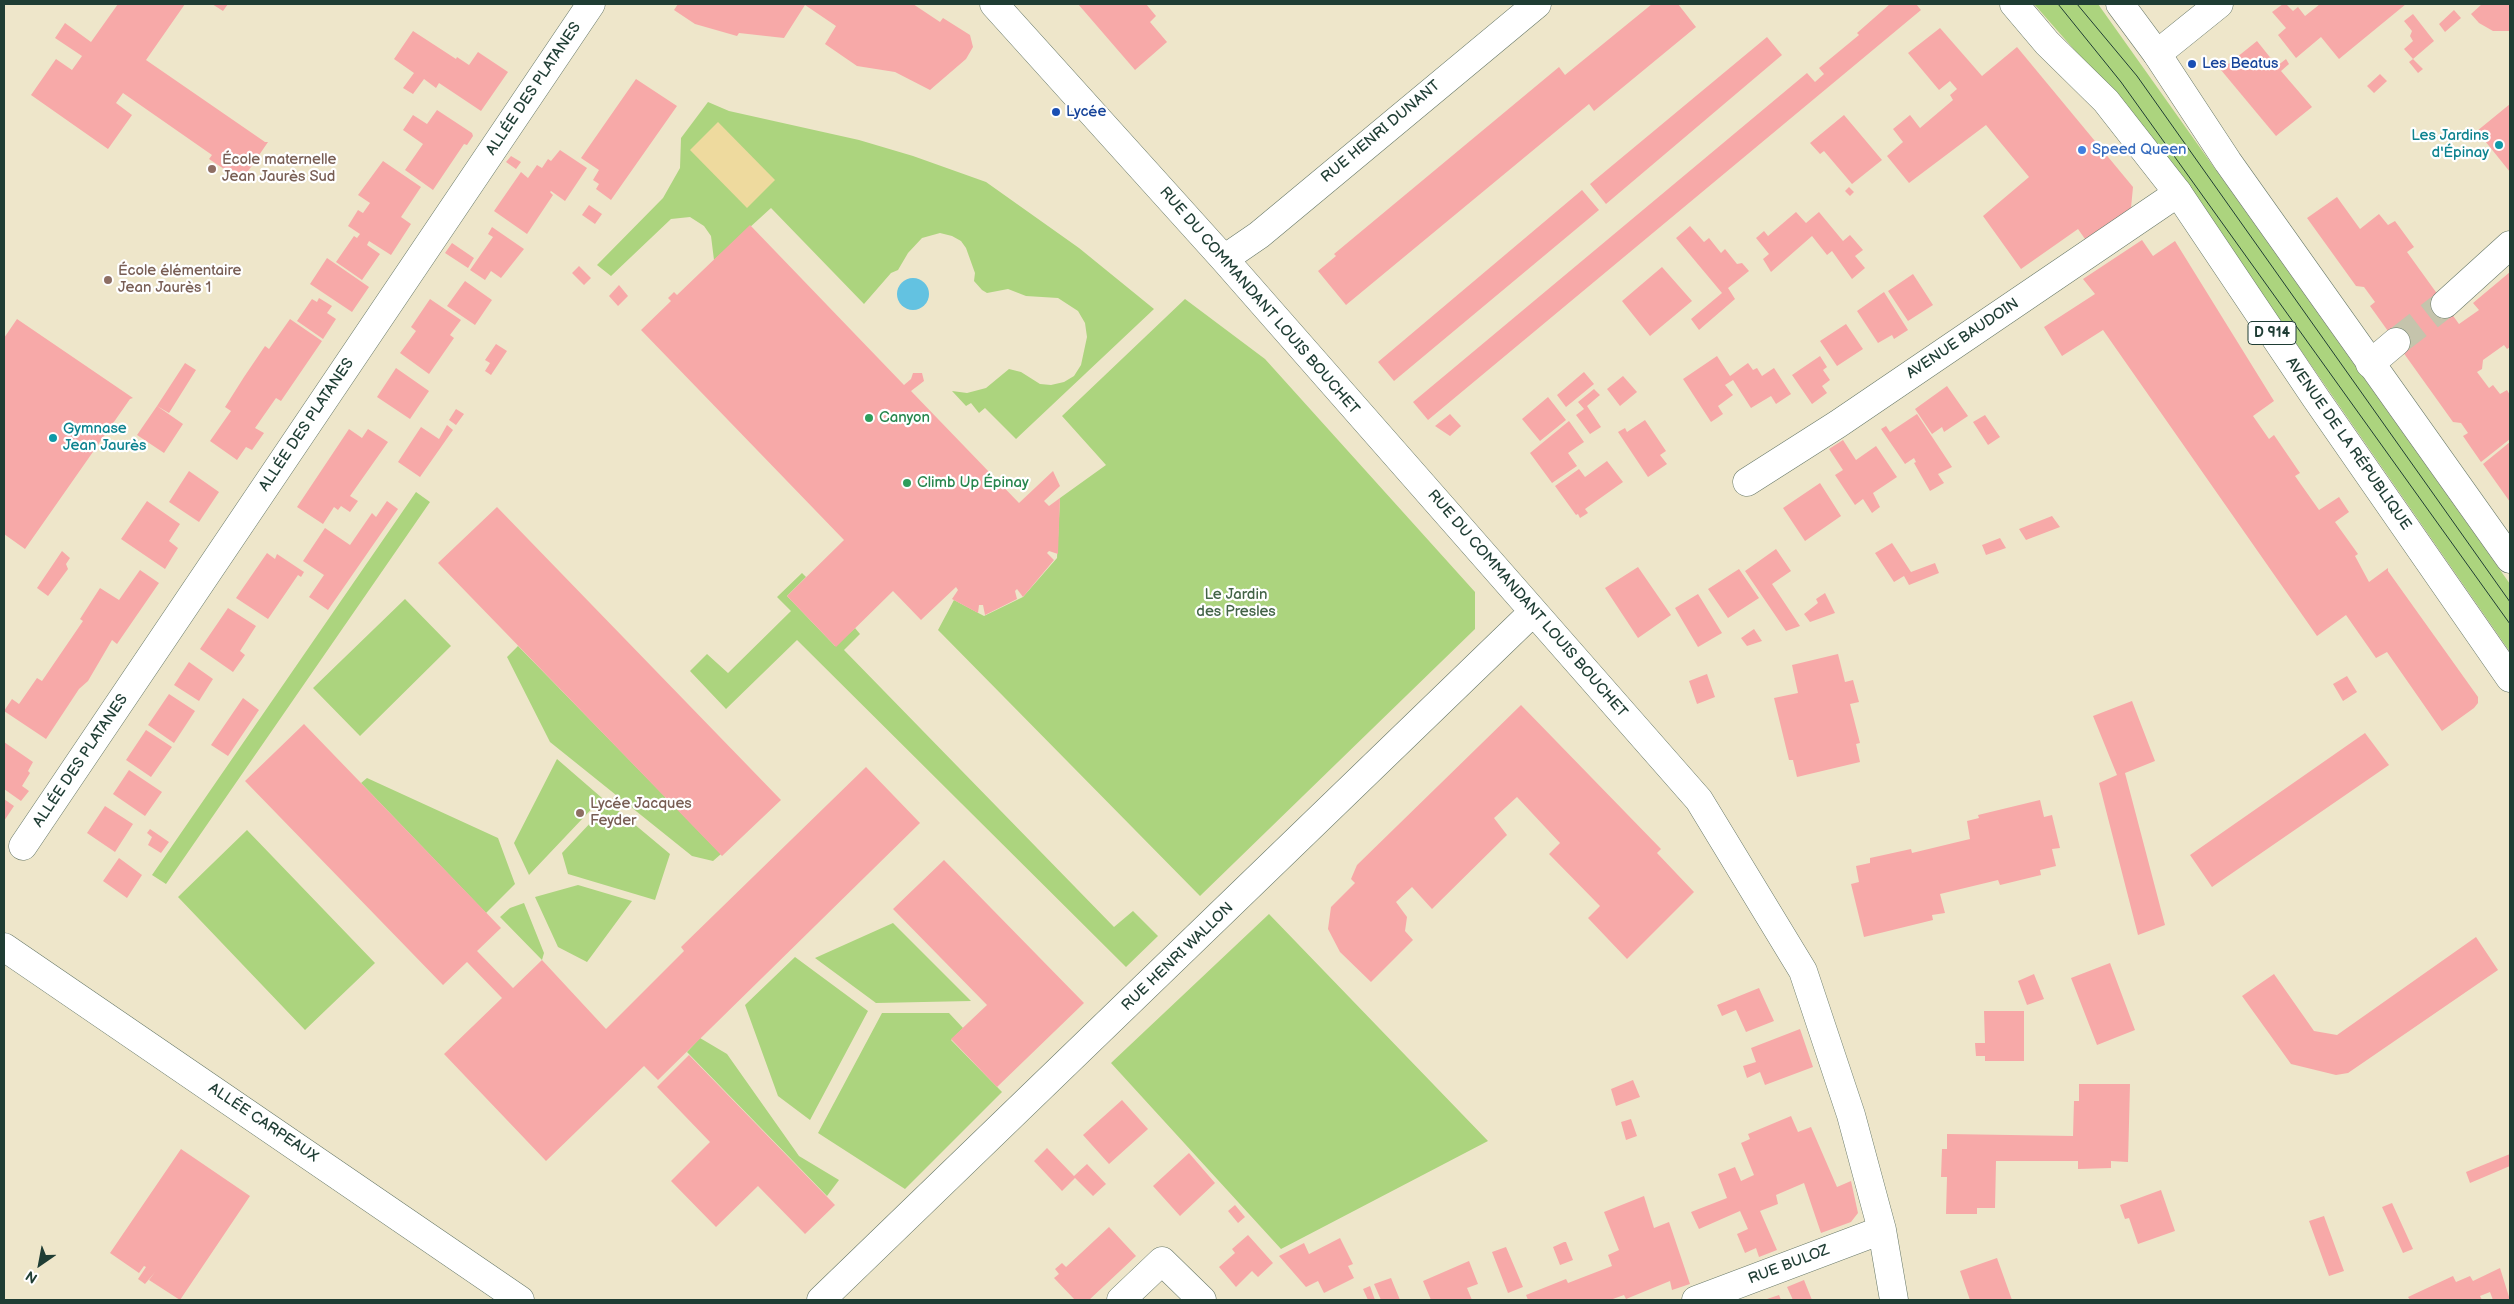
<!DOCTYPE html>
<meta charset="utf-8">
<style>
body{margin:0}
#map{position:relative;width:2514px;height:1304px;overflow:hidden;background:#eee6ca;font-family:"Balsamiq Sans",sans-serif}
canvas{display:block}
.frame{position:absolute;inset:0;border:5px solid #1f3d34;pointer-events:none}
.north{position:absolute;left:15px;top:1239px;width:50px;height:50px;-webkit-text-stroke:4px #fff;paint-order:stroke;rotate:213deg;font-size:14px;font-weight:700;line-height:20px;text-align:center;color:#1f3d34}
.north::after{content:'';display:block;margin:auto;width:18px;height:22px;background:#1f3d34;clip-path:polygon(50% 0,100% 100%,50% 72%,0 100%)}
</style>
<div id="map">
<canvas width="2514" height="1304"></canvas>
<div class="frame"></div>
<div class="north">N</div>
</div>
<script>
const ctx = document.querySelector('canvas').getContext('2d');
ctx.lineJoin = 'round';
function fill(path, color) { ctx.fillStyle = color; ctx.fill(path, 'evenodd'); }
const toPath = rows => new Path2D(rows.map(r => 'M' + r).join(''));
function stroke(path, color, width, dash) { ctx.strokeStyle = color; ctx.lineWidth = width; ctx.lineCap = dash ? 'butt' : 'round'; ctx.setLineDash(dash || []); ctx.stroke(path); }
function label(font, color, halo, rows, align = 'center') {
  ctx.font = font + ' "Balsamiq Sans",sans-serif'; ctx.lineWidth = 4.5; ctx.setLineDash([]); ctx.textBaseline = 'middle'; ctx.strokeStyle = halo; ctx.fillStyle = color; for (const [text, x, y, turn = 0] of rows) {
    ctx.save(); ctx.translate(x, y); ctx.rotate((+turn || 0) * Math.PI / 180); ctx.textAlign = isNaN(turn) ? turn : align; if (halo) ctx.strokeText(text, 0, 0); ctx.fillText(text, 0, 0); ctx.restore();
  }
}
fill(toPath([
 [2034,4,2098,4,2510,584,2510,652,2180,176,2092,70],
 [708,102,729,111,859,140,913,156,986,182,1079,248,1154,309,1016,439,985,408,979,413,971,403,966,406,952,391,967,393,986,388,1009,369,1021,372,1040,384,1051,385,1064,382,1074,376,1081,365,1087,337,1085,323,1078,311,1058,298,1026,296,1008,289,987,293,982,290,974,281,975,273,966,248,961,241,952,236,940,233,922,238,908,253,898,270,891,273,864,304,771,208,714,260,711,236,704,226,690,217,671,219,611,276,597,265,663,198,680,168,681,138],
 [1185,299,1265,359,1475,592,1475,629,1200,896,938,630,954,600,984,616,1023,597,1057,558,1060,498,1106,465,1062,416],
 [416,492,430,502,166,884,152,875],
 [802,573,806,577,787,596,835,646,855,628,860,634,844,650,1114,927,1133,911,1158,936,1126,967,797,640,726,709,690,671,707,654,728,673,791,611,777,597],
 [405,599,451,646,360,736,313,688],
 [518,646,721,854,713,861,692,856,550,742,507,657],
 [557,759,602,798,529,875,514,843],
 [367,778,498,838,515,884,486,913,361,783],
 [609,803,670,854,655,900,568,874,562,853],
 [247,830,375,963,305,1030,178,897],
 [578,885,632,901,587,962,558,947,535,897],
 [524,903,544,953,542,960,500,917,510,908],
 [1269,914,1488,1141,1281,1249,1111,1063],
 [893,923,971,1001,876,1003,815,958],
 [795,957,868,1011,810,1120,778,1096,745,1005],
 [882,1013,949,1013,963,1028,951,1040,1002,1092,905,1189,818,1133],
 [700,1038,727,1054,799,1156,839,1180,827,1196,687,1052]
]), '#acd47e');
fill(toPath([
 [718,122,775,180,747,208,690,150]
]), '#eeda9e');
fill(toPath([
 '897 294a16 16 0 1 1 32 0a16 16 0 1 1-32 0Z'
]), '#63c2e1');
fill(toPath([
 [118,4,185,4,146,60,265,142,268,142,240,183,239,179,209,159,212,155,123,93,116,103,132,115,108,149,31,95,56,59,72,70,82,56,55,38,65,23,91,42],
 [212,4,228,4,223,11],
 [678,4,913,4,940,22,943,18,970,35,973,47,966,59,930,90,895,72,857,66,825,44,836,26,805,5,784,38,739,33,737,36,695,24,674,10],
 [1078,4,1146,4,1156,16,1150,22,1167,42,1135,70],
 [1652,4,1678,4,1696,27,1594,111,1589,104,1346,305,1318,271,1336,256,1334,254,1559,67,1565,75],
 [1890,4,1916,4,1921,10,1428,420,1413,402,1807,73,1815,82,1824,74,1819,68,1859,35,1857,33],
 [2283,4,2286,4,2293,11,2298,7,2305,16,2320,4,2406,4,2339,59,2321,37,2296,58,2278,35,2286,28,2272,12],
 [2482,4,2510,4,2510,31,2493,31,2479,23,2471,14],
 [2454,10,2461,18,2445,32,2439,24],
 [2413,14,2434,41,2413,59,2423,69,2418,73,2409,62,2413,59,2404,49,2413,41,2410,36,2412,31,2404,21],
 [1940,28,1982,76,2017,47,2133,187,2131,208,2085,239,2078,229,2021,269,1983,216,2029,177,1986,125,1909,183,1887,156,1903,142,1893,129,1910,115,1920,128,1953,100,1950,95,1957,89,1950,81,1939,90,1908,53],
 [413,31,456,59,457,57,469,65,478,52,508,72,481,111,439,83,436,88,424,79,413,94,403,88,414,73,394,59],
 [1767,37,1782,55,1606,204,1590,184],
 [2257,41,2277,66,2286,59,2289,64,2281,71,2312,107,2276,136,2221,70],
 [2380,74,2387,81,2374,93,2367,86],
 [636,79,677,106,611,200,596,189,599,184,593,180,599,170,581,158],
 [2510,104,2510,172,2477,131],
 [437,110,472,133,473,136,467,145,464,144,433,190,405,170,423,144,403,130,413,115,427,124],
 [1844,115,1882,160,1852,184,1824,151,1820,154,1810,143],
 [560,150,587,168,565,201,551,191,550,192,553,195,527,234,494,211,521,172,528,178,537,165,542,168,548,159,551,161],
 [511,156,521,162,516,169,506,162],
 [383,161,421,187,401,217,411,224,391,255,369,241,367,245,380,254,362,280,336,262,354,236,357,238,360,234,348,226,358,210,363,213,370,203,358,195],
 [1849,187,1854,192,1850,196,1845,191],
 [1582,190,1599,210,1394,381,1378,362],
 [2337,197,2360,229,2379,214,2388,225,2395,221,2414,247,2407,252,2459,324,2479,310,2473,303,2510,272,2510,347,2507,349,2504,345,2483,360,2482,369,2477,372,2489,388,2493,385,2500,394,2507,390,2510,395,2510,439,2481,462,2463,436,2468,433,2461,423,2453,422,2370,306,2375,302,2364,287,2356,286,2307,218],
 [589,205,602,214,595,224,582,215],
 [1796,212,1806,223,1819,212,1843,241,1850,235,1863,250,1855,256,1865,268,1852,279,1832,251,1827,255,1812,236,1771,272,1763,259,1769,254,1756,238,1764,231,1768,236],
 [750,225,904,385,911,379,913,373,922,373,924,381,911,391,1019,503,1053,471,1060,486,1044,501,1049,506,1060,498,1058,554,1049,551,1047,553,1054,560,1023,597,1017,589,1015,591,1017,599,985,615,983,605,979,605,978,613,952,599,958,590,956,587,921,620,893,591,836,647,787,596,844,540,641,330,671,301,668,298,674,292,677,295],
 [1690,226,1704,242,1709,238,1721,253,1725,249,1737,264,1742,263,1749,271,1728,288,1735,299,1699,330,1691,319,1722,293,1676,238],
 [492,227,524,249,501,278,491,271,485,280,470,270,493,237,488,234],
 [2142,240,2153,256,2175,241,2274,401,2253,416,2269,439,2274,435,2300,473,2295,476,2319,510,2339,497,2349,512,2335,522,2358,554,2355,556,2369,582,2388,568,2388,571,2478,697,2478,703,2474,708,2442,731,2387,652,2376,658,2346,615,2317,636,2103,330,2062,356,2044,327,2095,294,2083,279],
 [452,243,474,258,468,268,445,253],
 [327,258,369,287,352,312,310,284],
 [579,266,591,278,584,285,572,273],
 [1662,267,1692,301,1650,336,1622,301],
 [1913,274,1933,305,1908,321,1888,291],
 [465,281,492,300,475,325,447,306],
 [619,285,628,296,618,306,609,296],
 [1884,292,1908,330,1894,339,1892,335,1878,343,1857,311],
 [319,298,332,306,327,313,336,319,323,339,297,321,312,299,317,302],
 [430,299,461,320,450,335,454,338,429,374,400,353,416,331,411,327],
 [17,319,133,398,130,399,25,549,4,534,4,338],
 [290,319,322,341,281,401,276,398,255,428,264,433,252,450,246,447,237,460,210,441,231,411,225,407,244,377,265,346,269,349],
 [1846,324,1863,349,1837,366,1820,341],
 [496,344,507,351,491,375,485,371,490,363,485,360],
 [1717,356,1730,376,1748,363,1753,370,1757,368,1762,376,1774,368,1791,394,1776,404,1771,396,1751,408,1733,380,1725,385,1733,395,1718,406,1723,414,1711,422,1683,379],
 [1820,356,1827,367,1823,370,1830,380,1822,386,1827,393,1812,404,1792,375],
 [185,363,196,370,169,413,157,406],
 [396,368,429,391,410,419,377,397],
 [1584,372,1594,384,1566,407,1557,395],
 [1623,376,1637,392,1620,406,1607,389],
 [1947,386,1968,416,1944,432,1942,427,1932,434,1915,409],
 [1594,389,1600,395,1587,406,1601,427,1590,434,1576,415,1584,409,1578,402],
 [1548,397,1566,420,1540,441,1522,419],
 [157,406,183,424,164,453,137,435],
 [456,409,464,414,456,425,449,420],
 [1450,414,1461,426,1450,436,1435,426],
 [1917,414,1952,467,1938,474,1944,483,1930,491,1914,463,1916,462,1914,458,1905,464,1881,429,1886,426,1890,432],
 [1985,415,2000,437,1988,445,1973,422],
 [1645,420,1666,451,1660,455,1667,464,1648,477,1618,432,1625,428,1627,432],
 [1569,421,1584,442,1568,453,1577,466,1552,483,1530,453],
 [447,425,453,430,420,477,398,462,421,427,439,439],
 [349,429,362,438,368,429,388,442,350,496,358,501,350,512,341,506,338,510,334,507,323,524,297,507],
 [1843,440,1856,460,1876,446,1897,477,1873,493,1880,507,1872,513,1863,499,1855,505,1835,475,1843,470,1829,449],
 [2510,442,2510,502,2483,464],
 [1607,461,1623,482,1585,509,1588,513,1580,518,1578,514,1576,515,1555,486,1579,469,1585,477],
 [189,471,219,492,199,522,169,502],
 [1820,483,1841,516,1805,541,1783,508],
 [147,501,180,524,169,541,178,548,165,569,121,539],
 [387,501,398,509,328,610,309,597,324,575,303,561,325,528,350,545,372,513,376,517],
 [497,507,781,800,722,856,438,563],
 [2052,516,2060,527,2026,540,2019,529],
 [2000,538,2006,548,1986,555,1982,545],
 [1892,543,1911,572,1935,563,1939,573,1909,585,1904,576,1894,582,1875,553],
 [1776,549,1791,571,1772,584,1800,626,1786,631,1745,571],
 [62,551,70,558,66,564,68,569,48,596,37,588],
 [267,553,275,559,277,554,304,572,301,577,298,575,268,619,236,598],
 [1638,567,1671,615,1638,638,1605,588],
 [1739,569,1759,598,1728,618,1708,589],
 [140,570,159,583,117,644,112,640,88,681,79,689,46,739,4,711,12,699,19,704,37,678,42,681,83,621,80,619,100,588,119,600],
 [1825,593,1835,613,1810,622,1804,614,1818,603,1816,599],
 [1698,594,1722,633,1698,647,1675,608],
 [228,608,256,626,240,651,245,655,233,672,200,649],
 [1754,629,1762,641,1747,646,1741,638],
 [1838,654,1845,682,1853,680,1859,702,1850,704,1860,743,1856,744,1860,762,1797,777,1793,760,1789,760,1774,698,1798,693,1792,665],
 [189,662,213,679,199,701,174,685],
 [1707,674,1715,697,1697,704,1689,681],
 [2347,676,2357,692,2343,701,2333,684],
 [169,694,195,711,174,743,148,725],
 [243,698,259,710,228,756,211,745],
 [2132,701,2155,761,2125,773,2165,925,2138,935,2099,783,2117,775,2093,716],
 [1521,705,1661,849,1657,853,1694,892,1627,959,1588,918,1600,906,1549,854,1560,843,1517,797,1494,818,1507,835,1432,909,1412,887,1396,902,1407,917,1405,931,1413,940,1371,982,1340,952,1328,929,1331,907,1355,883,1351,879,1357,865],
 [304,724,501,928,477,951,513,988,542,960,606,1029,684,951,681,947,866,767,920,823,658,1080,644,1066,546,1161,444,1054,502,998,467,962,443,985,245,781],
 [146,730,172,747,151,777,126,760],
 [2365,733,2389,765,2212,887,2190,855],
 [4,742,33,762,28,771,30,773,22,786,29,791,21,801,4,789],
 [129,770,162,792,145,816,113,794],
 [4,799,14,806,4,821],
 [2040,800,2044,817,2052,815,2060,848,2052,849,2056,866,2040,870,2041,875,2000,885,1998,880,1940,894,1945,913,1932,915,1933,920,1864,937,1851,884,1859,882,1856,866,1870,863,1870,858,1911,849,1912,853,1970,839,1967,821,1979,818,1978,815],
 [105,806,133,824,115,852,87,833],
 [150,829,169,842,161,853,148,845,152,837,147,833],
 [119,858,142,875,127,898,103,881],
 [944,860,1084,1003,997,1087,951,1039,987,1005,893,909],
 [2476,937,2498,970,2348,1073,2336,1075,2291,1064,2242,996,2274,974,2314,1031,2337,1035],
 [2110,963,2135,1030,2097,1045,2071,978],
 [2034,974,2044,999,2027,1005,2018,981],
 [1759,988,1774,1021,1746,1032,1736,1010,1722,1016,1717,1005],
 [1984,1011,2024,1011,2024,1061,1985,1061,1985,1056,1976,1056,1975,1043,1985,1043],
 [1800,1029,1813,1067,1765,1085,1760,1072,1747,1078,1743,1066,1756,1062,1751,1048],
 [689,1055,835,1205,805,1234,758,1186,716,1227,671,1181,710,1142,657,1087],
 [1633,1080,1640,1097,1616,1106,1611,1089],
 [2079,1084,2130,1084,2128,1162,2111,1161,2111,1168,2078,1169,2078,1161,1996,1161,1995,1208,1977,1208,1977,1214,1946,1214,1947,1177,1941,1177,1942,1149,1947,1149,1947,1134,2073,1136,2074,1101,2079,1101],
 [1122,1100,1148,1129,1109,1164,1083,1135],
 [1791,1116,1798,1132,1811,1127,1837,1187,1851,1181,1858,1213,1851,1222,1821,1233,1804,1183,1776,1195,1778,1204,1760,1211,1777,1250,1759,1257,1756,1248,1745,1253,1737,1234,1748,1229,1740,1211,1699,1229,1691,1212,1727,1198,1718,1174,1735,1167,1741,1181,1754,1175,1741,1143,1750,1139,1748,1134],
 [1631,1119,1637,1136,1626,1140,1621,1122],
 [1047,1148,1074,1176,1087,1164,1106,1184,1093,1196,1075,1178,1062,1191,1034,1161],
 [181,1149,250,1196,180,1300,149,1280,155,1272,145,1284,138,1279,146,1267,144,1266,139,1273,110,1253],
 [1189,1153,1215,1183,1180,1216,1153,1186],
 [2510,1154,2510,1166,2470,1183,2466,1172],
 [2161,1190,2175,1231,2138,1244,2129,1218,2125,1219,2120,1205],
 [1644,1196,1654,1228,1669,1222,1690,1284,1672,1290,1670,1281,1626,1299,1624,1295,1610,1300,1528,1300,1526,1295,1566,1279,1568,1283,1612,1266,1608,1255,1619,1250,1604,1212],
 [2392,1203,2413,1249,2403,1253,2382,1207],
 [1235,1205,1245,1217,1238,1223,1228,1211],
 [2324,1216,2344,1271,2329,1276,2309,1221],
 [1109,1227,1136,1256,1089,1300,1075,1300,1054,1278,1059,1274,1055,1269,1062,1263,1066,1267],
 [1248,1235,1273,1263,1258,1277,1252,1271,1236,1287,1219,1267,1235,1253,1232,1249],
 [1340,1238,1353,1264,1348,1266,1354,1278,1324,1293,1318,1281,1306,1287,1279,1256,1304,1243,1309,1254],
 [1564,1242,1566,1242,1573,1260,1560,1265,1553,1247],
 [1506,1247,1523,1287,1508,1293,1492,1252],
 [1997,1258,2012,1300,1970,1300,1960,1271],
 [1469,1261,1478,1284,1467,1288,1472,1300,1431,1300,1423,1281],
 [2500,1268,2510,1300,2493,1300,2490,1292,2480,1296,2482,1300,2410,1300,2408,1297,2453,1276,2456,1282,2470,1276,2473,1281],
 [1391,1278,1400,1300,1381,1300,1374,1284],
 [1804,1280,1812,1300,1793,1300,1787,1287],
 [1370,1286,1375,1300,1368,1300,1363,1289],
 [1779,1295,1781,1300,1764,1300]
]), '#f7a9a8');
stroke(toPath([
 [2396,342,2445,304]
]), '#c5c4ac', 28, [28, 14]);
const street = toPath([
 [994,4,1224,259,1699,800,1803,971,1851,1115,1882,1230,1894,1300],
 [2157,54,2219,4],
 [1224,259,1259,235,1537,4],
 [2445,304,2510,245],
 [2370,364,2396,342],
 [1747,482,1838,424,2178,193],
 [23,846,591,4],
 [4,947,520,1300],
 [821,1300,1533,612],
 [1121,1300,1162,1261,1202,1300],
 [1696,1300,1882,1230]
]);
const primary = toPath([
 [2014,4,2047,43,2106,101,2178,193,2315,397,2510,678],
 [2120,4,2157,54,2228,162,2510,559]
]);
stroke(street, '#677868', 29);
stroke(primary, '#677868', 29);
stroke(street, '#fff', 28);
stroke(primary, '#fff', 28);
stroke(toPath([
 [2058,4,2121,82,2510,624],
 [2077,4,2137,76,2510,602]
]), '#1f3d34', 1);
for (const [x, y, r, color] of [
 [2192,64,5,"#1a4fb4"],
 [1056,112,5,"#1a4fb4"],
 [2499,145,5,"#0f9aa8"],
 [2082,150,5,"#3f7fe0"],
 [212,169,5,"#8d6e63"],
 [108,280,5,"#8d6e63"],
 [869,418,5,"#2e9e5b"],
 [53,438,5,"#0f9aa8"],
 [907,483,5,"#2e9e5b"],
 [580,813,5,"#8d6e63"]
]) { const dot = new Path2D(); dot.arc(x, y, r, 0, 2 * Math.PI); ctx.fillStyle = color; ctx.fill(dot); stroke(dot, '#fff', 2); }
for (const [x, y, w] of [
 [2272,333,48]
]) { const box = new Path2D(); box.roundRect(x - w / 2, y - 11.5, w, 23, 4); ctx.fillStyle = '#fff'; ctx.fill(box); stroke(box, '#1f3d34', 1); }
label('bold 14px', '#1f3d34', null, [
 ["D 914",2272,333]
]);
label('15px', '#164399', '#fff', [
 ["Les Beatus",2202,64],
 ["Lycée",1066,112]
], 'left');
label('15px', '#1f3d34', '#fff', [
 ["ALLÉE DES PLATANES",534,89,-56],
 ["RUE HENRI DUNANT",1381,132,-40],
 ["RUE DU COMMANDANT LOUIS BOUCHET",1259,301,49],
 ["AVENUE BAUDOIN",1963,339,-34],
 ["ALLÉE DES PLATANES",307,425,-56],
 ["AVENUE DE LA RÉPUBLIQUE",2348,444,55],
 ["RUE DU COMMANDANT LOUIS BOUCHET",1527,604,49],
 ["ALLÉE DES PLATANES",81,761,-56],
 ["RUE HENRI WALLON",1178,957,-44],
 ["ALLÉE CARPEAUX",263,1123,34],
 ["RUE BULOZ",1789,1265,-21]
]);
label('15px', '#0d838f', '#fff', [
 ["Les Jardins",2489,136],
 ["d'Épinay",2489,153],
 ["Gymnase",63,429,"left"],
 ["Jean Jaurès",63,446,"left"]
], 'right');
label('15px', '#366cbe', '#fff', [
 ["Speed Queen",2092,150]
], 'left');
label('15px', '#785e54', '#fff', [
 ["École maternelle",222,160],
 ["Jean Jaurès Sud",222,177],
 ["École élémentaire",118,271],
 ["Jean Jaurès 1",118,288],
 ["Lycée Jacques",590,804],
 ["Feyder",590,821]
], 'left');
label('15px', '#27864d', '#fff', [
 ["Canyon",879,418],
 ["Climb Up Épinay",917,483]
], 'left');
label('15px', '#426346', '#fff', [
 ["Le Jardin",1236,595],
 ["des Presles",1236,612]
]);
</script>
